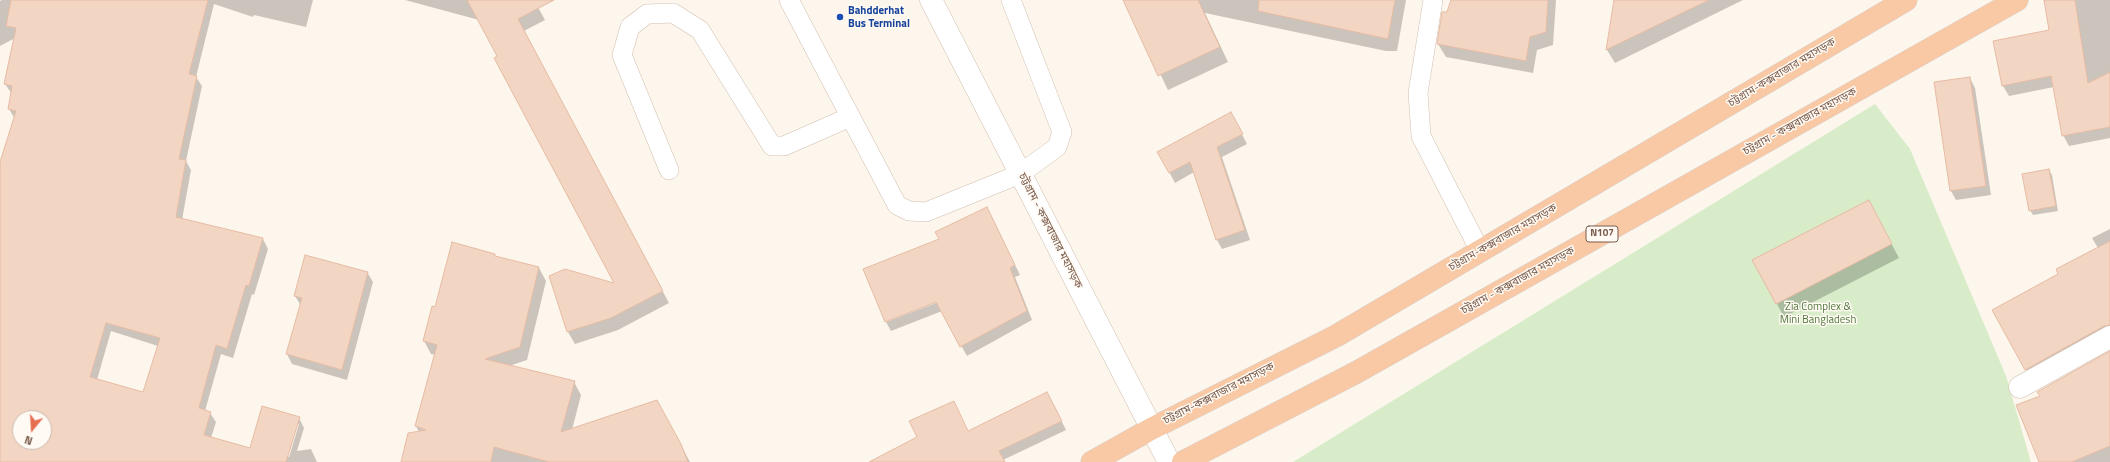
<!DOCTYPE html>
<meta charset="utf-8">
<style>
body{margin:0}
#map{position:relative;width:2110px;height:462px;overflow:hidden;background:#fdf6ec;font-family:"Titillium Web",sans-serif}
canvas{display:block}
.north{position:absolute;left:12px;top:410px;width:40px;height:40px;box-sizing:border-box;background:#fffaf3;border:1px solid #cabbb1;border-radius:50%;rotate:198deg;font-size:11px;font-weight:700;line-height:16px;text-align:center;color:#7a5c4d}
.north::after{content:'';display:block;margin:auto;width:14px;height:18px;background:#e76f51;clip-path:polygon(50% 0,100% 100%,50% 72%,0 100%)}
</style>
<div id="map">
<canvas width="2110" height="462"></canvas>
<div class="north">N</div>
</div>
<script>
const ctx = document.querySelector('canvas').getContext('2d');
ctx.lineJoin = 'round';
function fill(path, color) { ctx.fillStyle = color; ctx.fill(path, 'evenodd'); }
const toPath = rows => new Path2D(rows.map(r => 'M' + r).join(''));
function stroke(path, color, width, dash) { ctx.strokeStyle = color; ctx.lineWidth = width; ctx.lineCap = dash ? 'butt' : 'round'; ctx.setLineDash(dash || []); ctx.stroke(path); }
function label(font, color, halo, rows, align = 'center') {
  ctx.font = font + ' "Titillium Web","Noto Sans Bengali",sans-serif'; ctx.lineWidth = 3; ctx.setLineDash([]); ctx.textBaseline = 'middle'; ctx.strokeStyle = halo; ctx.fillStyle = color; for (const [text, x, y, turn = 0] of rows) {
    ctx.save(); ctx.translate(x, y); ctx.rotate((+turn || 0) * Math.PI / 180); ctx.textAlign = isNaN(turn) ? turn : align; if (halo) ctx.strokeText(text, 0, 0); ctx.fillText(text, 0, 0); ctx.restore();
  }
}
fill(toPath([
 [1875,104,1910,149,2006,376,2031,462,1293,462]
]), '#d8ecc9');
fill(toPath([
 [2,0,313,0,306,27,254,15,253,17,214,4,196,77,202,86,186,161,191,170,182,220,263,239,268,249,254,295,252,294,233,358,221,354,205,411,210,413,216,422,211,438,251,450,299,418,304,428,297,451,311,449,317,462,0,462,0,184,15,119,9,109,12,94,5,84,15,38,0,46,0,1],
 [111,331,158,346,144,394,97,380],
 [20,418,44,418,44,442,20,442],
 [297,424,299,424,289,457,287,456],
 [405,0,534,0,545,20,524,31,669,303,618,330,575,344,568,332,550,277,616,284,479,20],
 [1124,0,1406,0,1397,51,1386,51,1205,13,1228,62,1168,90],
 [1452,0,1556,0,1553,45,1537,50,1533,73,1446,57,1438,44],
 [1615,0,1743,0,1615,63,1607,50],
 [2054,0,2110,0,2110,138,2069,146,2063,135,2054,87,2009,96,2003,86,1995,42,2050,31],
 [1970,78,1975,88,1991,195,1956,200,1951,191],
 [1236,123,1247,144,1222,157,1250,240,1222,249,1217,240,1194,172,1175,183,1159,153],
 [2049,170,2052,175,2058,211,2033,215,2030,210],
 [1869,201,1899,258,1784,317,1777,304],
 [992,218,1020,275,1015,277,1032,320,967,356,942,311,891,331,886,322,941,301],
 [2110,229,2110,336,2032,380,1993,311,2060,274,2098,248,2092,238],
 [495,255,497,258,539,268,546,281,527,360,509,366,574,382,581,395,572,430,664,414,690,462,402,462,419,432,416,426,436,355,431,354,424,341,436,308],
 [367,272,373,282,347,380,292,364,287,354,301,306,295,296],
 [2110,352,2110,462,2040,462,2041,397],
 [1052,402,1066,430,1003,460,1004,462,871,462,968,432]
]), '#0003');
const building = toPath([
 [11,0,208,0,189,74,197,76,179,159,186,160,176,217,263,238,249,286,246,285,227,349,216,345,199,408,211,412,204,435,250,448,262,406,300,417,286,462,0,462,0,162,16,111,8,109,12,86,4,84,16,28,6,26,11,0],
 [106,323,160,338,143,392,90,377,106,323],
 [20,418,44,418,44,442,20,442,20,418],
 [467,0,554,0,518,19,663,291,611,318,567,332,549,276,565,269,614,283,494,58,497,56,467,0],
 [1123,0,1198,0,1220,47,1158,76,1123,0],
 [1259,0,1395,0,1388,39,1258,11,1259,0],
 [1451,0,1548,0,1546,32,1530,37,1526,61,1437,44,1442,12,1447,12,1451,0],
 [1614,0,1709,0,1606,50,1614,0],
 [2044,0,2075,0,2088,83,2110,72,2110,127,2062,136,2051,76,2002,86,1993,41,2049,30,2044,0],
 [1970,77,1986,186,1950,191,1934,82,1970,77],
 [1231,112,1243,134,1217,147,1245,230,1216,240,1190,162,1169,173,1157,152,1231,112],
 [2049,169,2056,206,2029,211,2022,174,2049,169],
 [1869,200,1892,244,1776,304,1752,260,1869,200],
 [987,207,1015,265,1010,268,1027,311,960,347,936,302,885,322,863,269,939,239,935,232,987,207],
 [2110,241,2110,325,2104,326,2025,370,1992,310,2058,274,2056,269,2110,241],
 [452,242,495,254,495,256,539,267,520,347,485,359,575,381,561,432,657,400,681,444,688,462,549,462,494,447,491,462,401,462,408,433,426,430,415,426,437,345,423,341,432,306,435,307,452,242],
 [305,255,368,272,342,370,286,354,302,298,294,296,305,255],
 [2110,351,2110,446,2072,462,2039,462,2016,405,2040,396,2037,392,2110,351],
 [1047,392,1062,421,999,451,1005,462,869,462,917,437,909,421,954,401,968,431,1047,392]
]);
fill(building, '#f3d5c3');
stroke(building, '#e6bba3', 1);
const service = toPath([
 [789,0,897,205,909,211,926,212,1020,174,1057,147,1062,132,1011,0],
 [1433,0,1418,93,1421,136,1480,251],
 [669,170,622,55,630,27,647,14,673,13,700,30,772,146,784,146,850,117]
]);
const minor = toPath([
 [931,0,1169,462],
 [2020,387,2110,337]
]);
const trunk = toPath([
 [1092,462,1151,429,1336,336,1906,0],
 [1183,462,1357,372,2017,0]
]);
stroke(service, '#d1beb0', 20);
stroke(minor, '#d1beb0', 23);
stroke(trunk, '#dad1cd', 23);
stroke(service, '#fff', 19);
stroke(minor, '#fff', 22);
stroke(trunk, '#f9c8a4', 22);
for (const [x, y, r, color] of [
 [840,17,4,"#1a4fb4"]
]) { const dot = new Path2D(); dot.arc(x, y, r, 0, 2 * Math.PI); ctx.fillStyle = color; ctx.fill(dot); stroke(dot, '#fffaf3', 1.5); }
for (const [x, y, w] of [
 [1602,234,32]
]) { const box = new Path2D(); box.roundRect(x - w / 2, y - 8, w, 16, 3); ctx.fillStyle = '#fffaf3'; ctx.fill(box); stroke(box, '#7a5c4d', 1); }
label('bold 10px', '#7a5c4d', null, [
 ["N107",1602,234]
]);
label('bold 11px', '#164399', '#fffaf3', [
 ["Bahdderhat",848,11],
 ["Bus Terminal",848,24]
], 'left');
label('11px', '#7a5c4d', '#fffaf3', [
 ["চট্টগ্রাম-কক্সবাজার মহাসড়ক",1782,73,-31],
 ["চট্টগ্রাম - কক্সবাজার মহাসড়ক",1800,122,-29],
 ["চট্টগ্রাম - কক্সবাজার মহাসড়ক",1050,231,63],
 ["চট্টগ্রাম-কক্সবাজার মহাসড়ক",1503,238,-30],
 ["চট্টগ্রাম - কক্সবাজার মহাসড়ক",1518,281,-29],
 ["চট্টগ্রাম-কক্সবাজার মহাসড়ক",1219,394,-27]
]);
label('11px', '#537a41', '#fffaf3', [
 ["Zia Complex &",1818,307],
 ["Mini Bangladesh",1818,320]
]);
</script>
